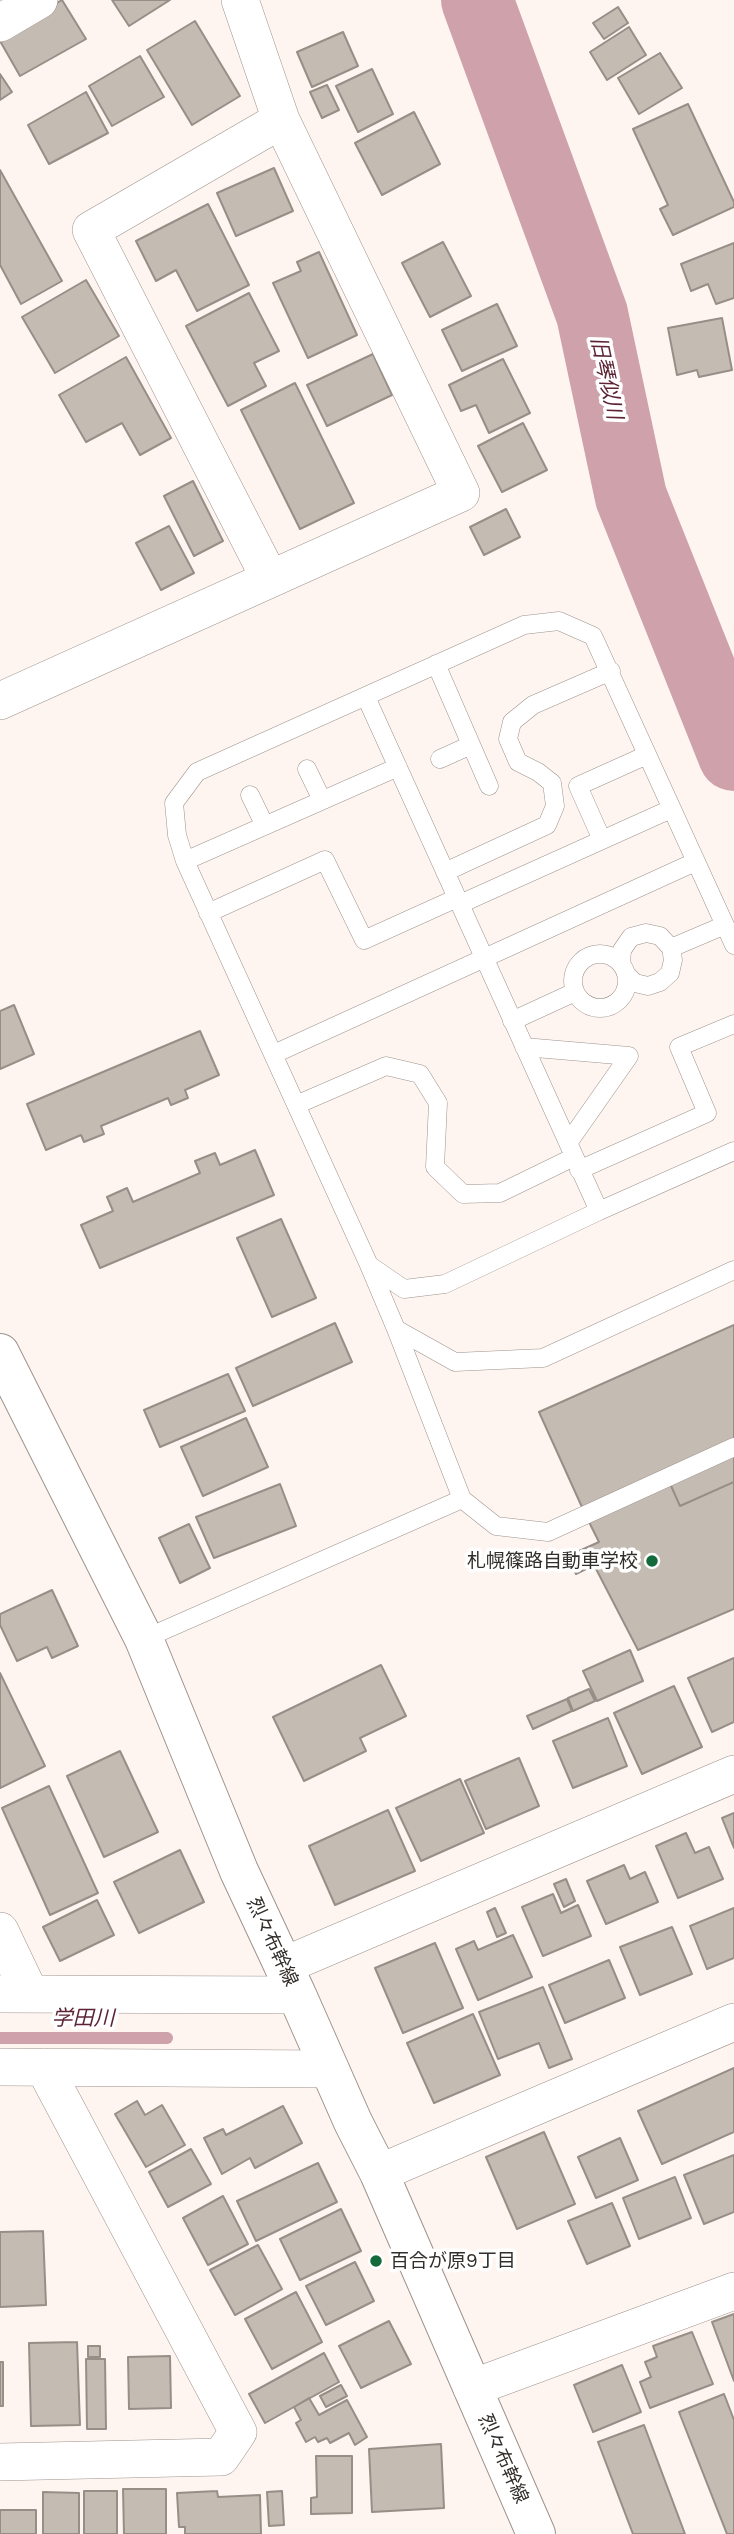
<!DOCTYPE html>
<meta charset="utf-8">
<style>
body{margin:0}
canvas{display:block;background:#fef4f0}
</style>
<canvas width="734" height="2534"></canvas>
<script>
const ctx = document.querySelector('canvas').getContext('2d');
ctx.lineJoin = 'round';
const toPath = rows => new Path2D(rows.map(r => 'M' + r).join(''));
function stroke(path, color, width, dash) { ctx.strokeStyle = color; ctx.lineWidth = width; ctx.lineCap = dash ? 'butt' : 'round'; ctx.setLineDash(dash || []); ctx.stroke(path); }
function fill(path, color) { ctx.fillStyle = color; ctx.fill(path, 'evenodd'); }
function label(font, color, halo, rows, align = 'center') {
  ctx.font = font + ' "Work Sans","Noto Sans JP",sans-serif'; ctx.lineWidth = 7; ctx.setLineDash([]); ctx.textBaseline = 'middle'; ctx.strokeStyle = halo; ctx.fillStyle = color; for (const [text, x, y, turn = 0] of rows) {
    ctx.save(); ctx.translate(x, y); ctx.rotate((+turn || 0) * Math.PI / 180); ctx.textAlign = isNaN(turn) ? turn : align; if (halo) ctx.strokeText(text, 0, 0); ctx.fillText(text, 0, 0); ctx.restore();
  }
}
stroke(toPath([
 [0,2038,167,2038]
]), '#cea1ab', 12);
stroke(toPath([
 [477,0,592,314,631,497,734,755]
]), '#cea1ab', 72);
const building = toPath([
 [62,0,86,39,20,76,0,41,0,36,62,0],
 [112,0,170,0,129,26,112,0],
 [618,7,628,23,604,39,593,23,618,7],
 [195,21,240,96,192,125,147,50,195,21],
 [629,27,646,55,607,80,590,52,629,27],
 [343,32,358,66,312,87,297,52,343,32],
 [660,53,682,88,639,114,618,78,660,53],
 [140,56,164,97,112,126,89,86,140,56],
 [372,69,393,114,358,132,336,86,372,69],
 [0,74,12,92,0,100,0,74],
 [327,85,339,110,322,118,310,92,327,85],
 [86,92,108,133,49,164,28,125,86,92],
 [688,104,734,202,734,207,673,235,660,209,668,205,633,129,688,104],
 [414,112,440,164,382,195,355,143,414,112],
 [274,168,293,211,236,236,217,193,274,168],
 [0,170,62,281,21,304,0,265,0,170],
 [208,204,249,285,197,311,176,270,156,281,136,241,208,204],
 [443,242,471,296,430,317,402,263,443,242],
 [734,243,734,298,716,304,708,284,691,291,681,264,734,243],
 [319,252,357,335,308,358,273,283,301,271,297,262,319,252],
 [86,280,119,336,55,373,22,317,86,280],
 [249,293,279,351,254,363,266,386,228,406,186,326,249,293],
 [497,304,517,346,462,371,442,330,497,304],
 [722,318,732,370,699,377,697,370,677,375,668,328,722,318],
 [373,354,392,395,327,426,307,385,373,354],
 [126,357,171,438,140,455,122,423,86,442,59,395,126,357],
 [503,359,530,413,489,433,476,405,461,411,449,385,503,359],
 [295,383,354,503,300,529,241,410,295,383],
 [523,423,547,470,502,492,478,446,523,423],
 [193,481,223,541,194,556,164,496,193,481],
 [506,509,520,537,484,555,470,527,506,509],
 [169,526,194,573,161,590,136,543,169,526],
 [14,1005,34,1054,0,1069,0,1011,14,1005],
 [200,1031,219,1075,185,1090,188,1098,171,1105,168,1098,101,1126,104,1134,84,1142,81,1135,46,1150,27,1104,200,1031],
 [255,1150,274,1195,100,1268,81,1225,113,1211,107,1197,127,1188,133,1202,200,1173,195,1161,215,1153,220,1165,255,1150],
 [281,1219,316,1298,272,1317,237,1238,281,1219],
 [335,1323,352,1362,253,1406,236,1368,335,1323],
 [734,1325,734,1482,680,1506,668,1479,586,1516,539,1412,734,1325],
 [228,1374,245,1411,160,1447,144,1410,228,1374],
 [246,1418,268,1467,203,1496,181,1447,246,1418],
 [668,1479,680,1506,734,1482,734,1609,638,1650,594,1565,576,1574,568,1556,599,1542,586,1516,668,1479],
 [280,1484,296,1526,214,1558,196,1517,280,1484],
 [189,1524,210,1568,180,1583,159,1538,189,1524],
 [52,1590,78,1646,52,1658,47,1647,17,1661,0,1625,0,1614,52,1590],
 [630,1650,643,1681,597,1701,583,1671,630,1650],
 [734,1658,734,1722,712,1732,688,1678,734,1658],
 [381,1665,406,1716,360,1738,366,1751,304,1781,273,1717,381,1665],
 [0,1673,45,1766,0,1788,0,1673],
 [674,1686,702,1747,642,1774,614,1713,674,1686],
 [589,1689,595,1701,573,1711,568,1698,589,1689],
 [567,1699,572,1711,533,1729,527,1716,567,1699],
 [608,1718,627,1766,573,1788,553,1741,608,1718],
 [120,1751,158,1832,104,1857,67,1776,120,1751],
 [519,1758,539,1806,486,1829,465,1781,519,1758],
 [460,1779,484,1833,421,1861,396,1808,460,1779],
 [49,1786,98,1893,50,1915,2,1808,49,1786],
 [388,1810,415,1871,335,1905,309,1846,388,1810],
 [734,1813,734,1848,722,1818,734,1813],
 [686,1833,695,1853,709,1847,723,1879,678,1898,656,1846,686,1833],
 [180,1850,204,1902,139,1933,114,1882,180,1850],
 [624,1865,630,1879,645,1872,658,1902,606,1924,587,1881,624,1865],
 [566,1879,575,1901,564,1907,554,1884,566,1879],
 [553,1894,561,1913,578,1905,591,1936,543,1956,522,1907,553,1894],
 [97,1900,114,1935,60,1961,43,1927,97,1900],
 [495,1908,506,1933,497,1937,487,1912,495,1908],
 [734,1908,734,1958,707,1969,690,1926,734,1908],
 [672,1927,692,1974,640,1995,620,1947,672,1927],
 [513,1935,532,1977,478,2000,456,1949,474,1941,478,1950,513,1935],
 [435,1943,463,2008,403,2033,375,1968,435,1943],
 [609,1960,625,1998,565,2023,549,1985,609,1960],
 [543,1987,572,2059,549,2068,539,2043,498,2059,479,2012,543,1987],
 [473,2014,500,2075,434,2103,407,2043,473,2014],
 [734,2068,734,2132,662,2164,638,2111,734,2068],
 [137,2101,145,2115,162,2105,185,2145,146,2167,115,2114,137,2101],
 [283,2106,302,2143,255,2168,250,2158,222,2174,204,2138,223,2129,226,2135,283,2106],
 [544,2132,575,2204,517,2229,486,2157,544,2132],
 [620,2138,638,2180,596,2198,578,2157,620,2138],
 [191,2149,211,2184,168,2207,149,2172,191,2149],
 [734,2155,734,2212,704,2224,684,2175,734,2155],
 [318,2163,337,2202,256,2241,237,2201,318,2163],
 [675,2177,691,2218,639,2239,623,2198,675,2177],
 [223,2196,248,2244,208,2265,183,2218,223,2196],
 [612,2203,630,2246,587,2264,568,2221,612,2203],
 [341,2209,361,2251,300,2280,280,2239,341,2209],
 [43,2231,46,2305,0,2307,0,2232,43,2231],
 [258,2245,282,2289,235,2315,210,2270,258,2245],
 [355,2262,374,2301,326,2325,306,2286,355,2262],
 [296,2292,322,2342,272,2369,245,2319,296,2292],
 [734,2314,734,2381,712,2322,734,2314],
 [389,2321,411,2364,361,2388,339,2346,389,2321],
 [692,2332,713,2384,650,2408,640,2382,651,2377,645,2362,657,2357,653,2346,692,2332],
 [77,2342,80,2425,31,2426,29,2343,77,2342],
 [88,2346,100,2346,100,2357,88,2357,88,2346],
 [324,2353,339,2382,265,2423,249,2394,324,2353],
 [170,2356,171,2408,129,2409,128,2357,170,2356],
 [86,2359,105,2359,106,2429,87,2429,86,2359],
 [0,2362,3,2362,3,2406,0,2406,0,2362],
 [622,2365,641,2412,593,2432,574,2385,622,2365],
 [341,2385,347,2396,326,2407,320,2396,341,2385],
 [724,2394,734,2420,734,2534,727,2534,679,2412,724,2394],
 [309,2398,319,2415,347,2400,367,2437,355,2445,349,2433,330,2443,327,2438,318,2442,315,2437,306,2442,296,2423,301,2420,294,2407,309,2398],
 [644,2425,685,2534,633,2534,598,2442,644,2425],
 [441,2444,444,2508,372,2512,369,2449,441,2444],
 [316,2456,352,2456,352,2513,311,2514,311,2498,317,2497,316,2456],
 [123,2489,166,2489,166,2534,124,2534,123,2489],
 [84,2491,117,2491,117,2534,84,2534,84,2491],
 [217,2491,218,2497,260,2495,261,2534,185,2534,185,2527,179,2527,177,2493,217,2491],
 [282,2491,284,2525,269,2526,267,2492,282,2491],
 [43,2492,79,2493,79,2534,43,2534,43,2492],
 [0,2510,36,2510,36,2534,0,2534,0,2510]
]);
fill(building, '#c4bcb3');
stroke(building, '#978f87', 2);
const service = toPath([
 [436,664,489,786],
 [366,697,599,1211],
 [440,759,471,745],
 [307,769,322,800],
 [250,795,265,826],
 [602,840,578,786,647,755],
 [185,861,398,767],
 [445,872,547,825,555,806,552,783,538,772,518,762,508,739,512,722,533,705,611,671],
 [460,904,671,809],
 [208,913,325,860,364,940,457,898],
 [734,945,593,636,559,621,524,625,197,772,174,803,177,835,185,861,369,1265,404,1289,445,1284,599,1211,734,1151],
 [671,948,725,925],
 '573 981a27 27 0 1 1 54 0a27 27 0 1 1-54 0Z',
 [621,964,622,950,631,937,646,933,660,936,671,948,673,960,670,973,660,982,648,986,635,983,627,975],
 [512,1021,575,992],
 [524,1047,629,1056,568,1143],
 [274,1054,695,862],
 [296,1105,386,1066,420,1074,438,1103,435,1167,463,1194,500,1193,574,1157],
 [579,1170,707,1113,679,1047,734,1024],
 [369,1265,396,1329,455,1362,543,1358,734,1270],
 [396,1329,462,1499,496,1526,548,1532,734,1447],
 [144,1639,462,1499]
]);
const minor = toPath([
 [0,23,39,0],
 [270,579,91,230,281,120],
 [0,701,461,493,281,120,240,0],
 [0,1931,30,1994],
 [283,1966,734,1774],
 [0,1994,297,1995],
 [0,2067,330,2069],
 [379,2173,734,2022],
 [472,2388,734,2291],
 [0,2462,221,2457,238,2432,44,2067]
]);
const tertiary = toPath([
 [0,1353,144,1639,239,1871,297,1995,353,2122,379,2173,536,2534]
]);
stroke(service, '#9e938d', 19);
stroke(minor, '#9e938d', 38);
stroke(tertiary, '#9e938d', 40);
stroke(service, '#fff', 18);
stroke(minor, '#fff', 37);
stroke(tertiary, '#fff', 38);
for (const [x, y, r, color] of [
 [652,1561,7,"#156a3c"],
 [376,2261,7,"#156a3c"]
]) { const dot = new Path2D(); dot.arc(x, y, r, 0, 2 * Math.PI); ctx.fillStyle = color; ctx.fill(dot); stroke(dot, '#fff', 2.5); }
label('19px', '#322e2b', '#fff', [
 ["札幌篠路自動車学校",638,1561],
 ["百合が原9丁目",390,2261,"left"]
], 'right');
label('19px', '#322e2b', '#fff', [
 ["烈々布幹線",272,1942,65],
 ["烈々布幹線",503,2459,66]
]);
label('italic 21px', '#5c2435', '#fff', [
 ["旧琴似川",606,378,78],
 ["学田川",83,2019]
]);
</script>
